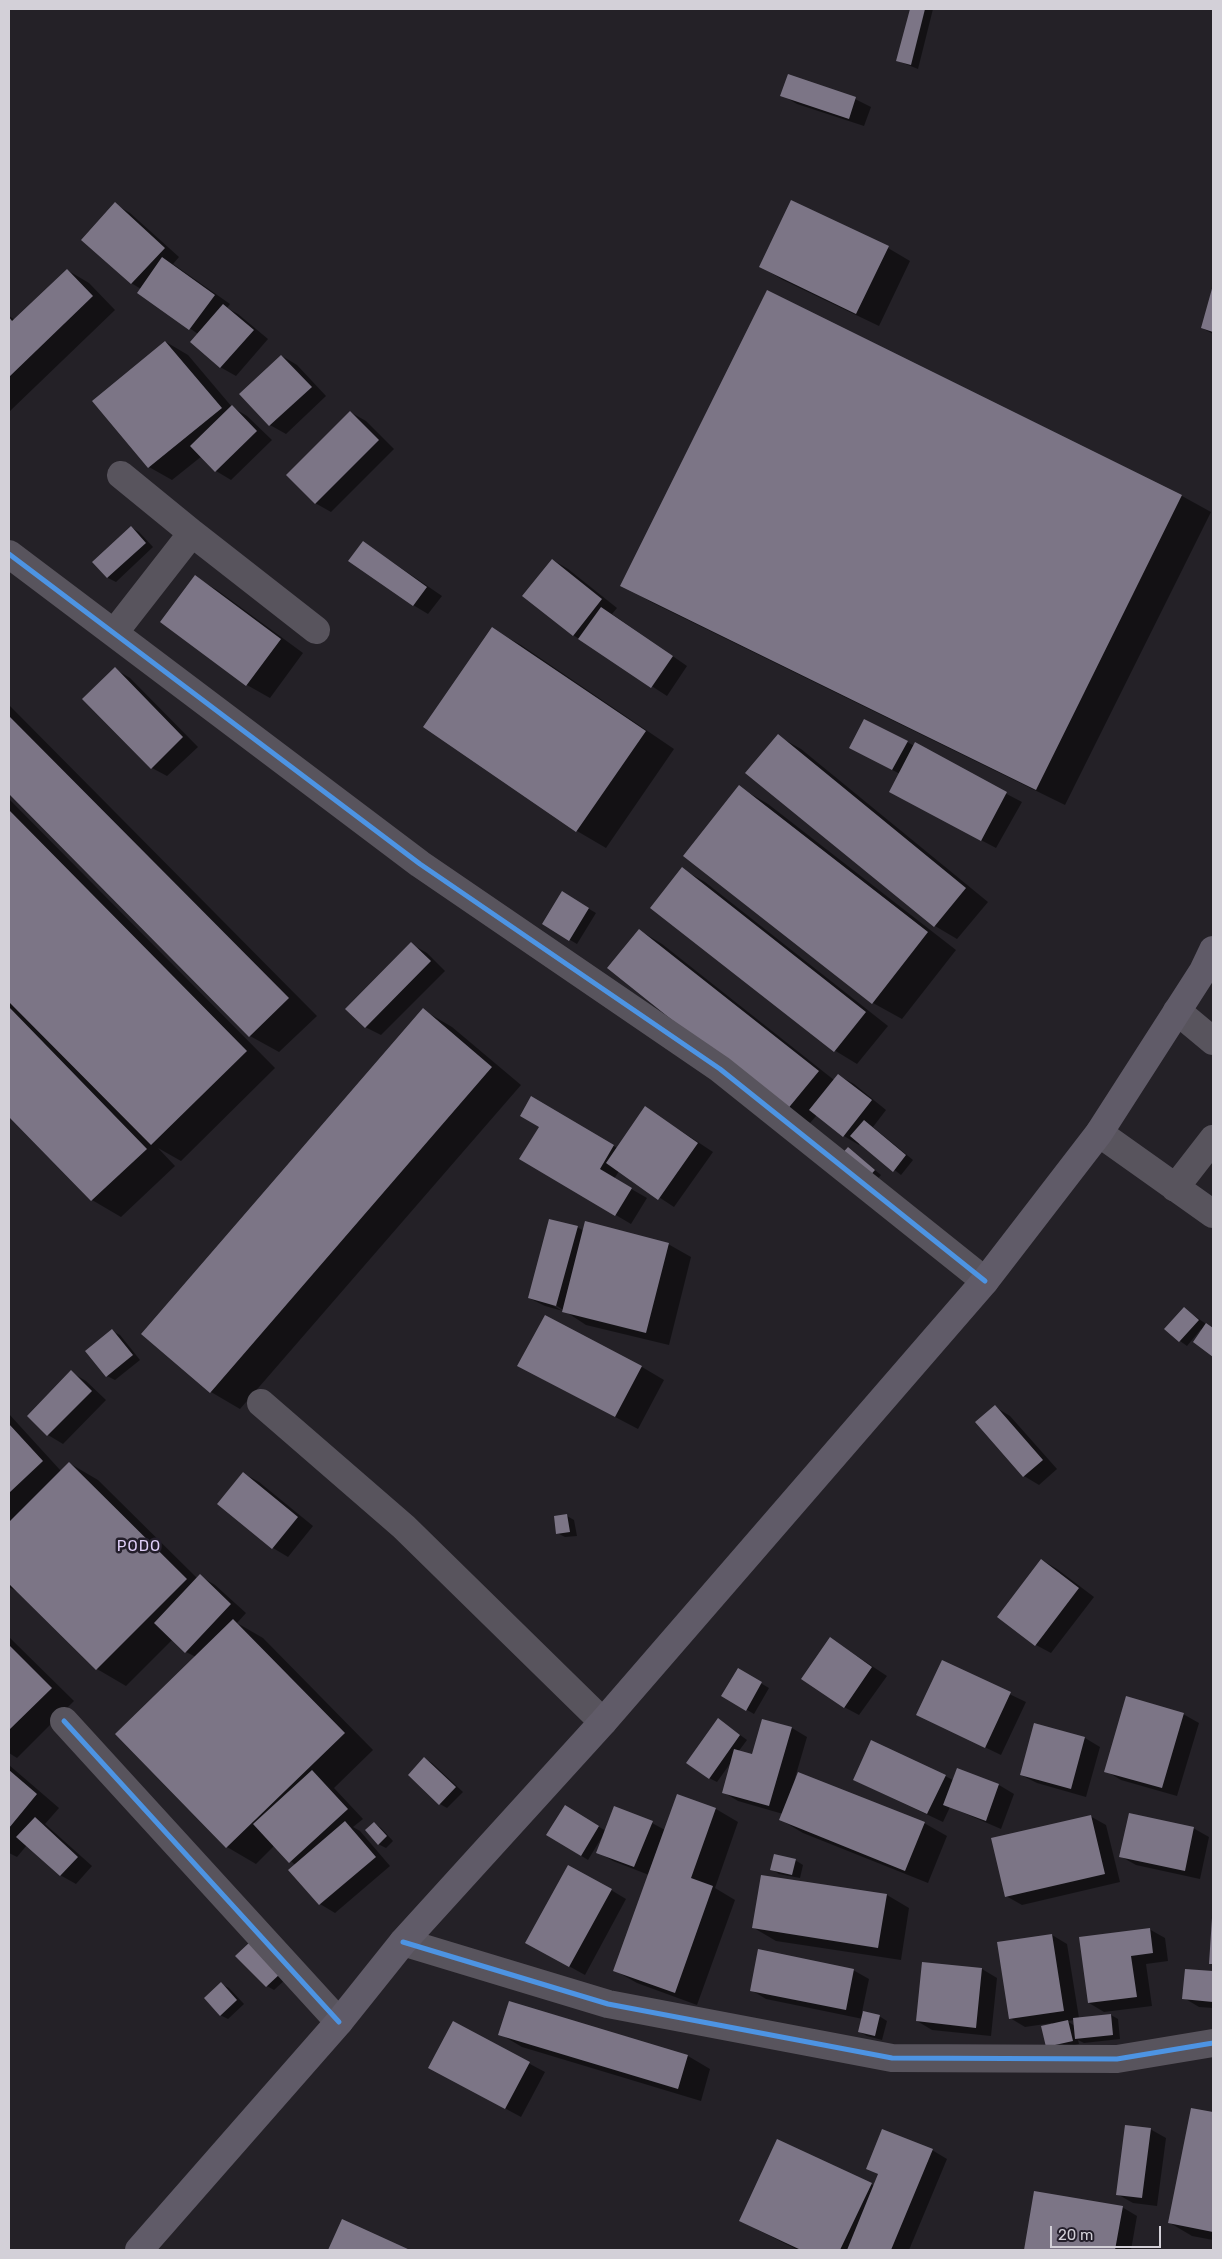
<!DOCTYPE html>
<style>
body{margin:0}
#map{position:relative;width:1222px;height:2259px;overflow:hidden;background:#242127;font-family:Rubik,sans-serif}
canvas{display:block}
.frame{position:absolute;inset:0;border:10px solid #d3d0d8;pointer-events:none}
.scale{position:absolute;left:1050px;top:2226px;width:111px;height:22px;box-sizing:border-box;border:2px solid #d3d0d8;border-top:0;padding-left:6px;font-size:15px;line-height:18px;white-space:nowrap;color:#d3d0d8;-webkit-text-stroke:4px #231e2a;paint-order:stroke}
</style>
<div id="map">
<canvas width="1222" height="2259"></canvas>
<div class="frame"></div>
<div class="scale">20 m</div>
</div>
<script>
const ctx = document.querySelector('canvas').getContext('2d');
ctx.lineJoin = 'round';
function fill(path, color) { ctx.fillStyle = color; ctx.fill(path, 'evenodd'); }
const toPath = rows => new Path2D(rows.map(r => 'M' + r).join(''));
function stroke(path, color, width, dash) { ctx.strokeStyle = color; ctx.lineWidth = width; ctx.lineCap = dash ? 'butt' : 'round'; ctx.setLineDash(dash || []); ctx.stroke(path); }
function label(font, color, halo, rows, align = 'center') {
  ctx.font = font + ' Rubik,sans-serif'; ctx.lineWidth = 5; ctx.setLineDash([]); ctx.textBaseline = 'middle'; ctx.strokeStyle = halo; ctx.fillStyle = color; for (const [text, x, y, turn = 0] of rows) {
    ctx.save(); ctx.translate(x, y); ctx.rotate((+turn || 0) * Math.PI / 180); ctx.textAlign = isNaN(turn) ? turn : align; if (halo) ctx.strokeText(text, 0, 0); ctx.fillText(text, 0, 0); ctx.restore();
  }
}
fill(toPath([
 [911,9,933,9,918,69,898,61],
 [782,95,855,99,871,107,864,126,797,104],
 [115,204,130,213,179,257,173,264,230,304,227,308,238,314,268,339,236,376,220,367,198,334,138,292,141,289,131,283],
 [888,248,910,261,879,326,783,280,761,267],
 [67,270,89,283,115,310,10,411,9,316,15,320],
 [1213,288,1213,334,1202,328],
 [768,292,1182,496,1211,512,1065,805,651,602,622,585],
 [166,342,188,355,232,407,247,416,272,440,231,480,216,471,202,456,172,480,149,467,94,402],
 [282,356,297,365,326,396,286,434,270,425],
 [350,412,366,421,394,449,331,512,315,503],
 [132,528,139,532,153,547,116,582,108,578,94,562],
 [363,542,442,596,428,614,413,605],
 [553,560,568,569,617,608,612,614,687,666,667,696,573,635],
 [195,577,217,590,303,653,270,698,247,685,162,622],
 [492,629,521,645,674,749,606,848,577,831,425,727],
 [115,669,130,678,198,747,167,776,152,768],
 [9,705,317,1016,279,1052,250,1036,9,792],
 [778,736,801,749,988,902,957,939,935,926],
 [907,742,1022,802,996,848,905,800,900,774,866,756],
 [739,787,768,804,956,950,902,1019,873,1003],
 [9,799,275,1068,181,1161,158,1148,175,1166,121,1217,92,1200,9,1115],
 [682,869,705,882,888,1026,857,1064,834,1050],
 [562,893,596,913,577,944,543,924],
 [639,930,662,944,834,1080,838,1075,854,1084,886,1110,873,1127,913,1160,901,1175,860,1143,859,1145,844,1136,817,1115,810,1123,787,1110],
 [411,944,427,953,445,971,381,1035,365,1027],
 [423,1010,452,1027,521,1085,240,1409,211,1392,142,1334],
 [532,1098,617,1148,646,1108,713,1152,674,1207,619,1171,614,1179,647,1198,631,1224,521,1159,540,1126],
 [849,1149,881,1175,875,1182],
 [577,1227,584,1231,668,1244,691,1257,669,1345,586,1325,551,1302,550,1304,563,1311,545,1306,529,1298],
 [1185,1309,1213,1329,1213,1356,1194,1342,1203,1331,1201,1329,1187,1346,1180,1341],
 [112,1331,120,1335,140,1360,115,1380,107,1376,87,1351],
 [642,1367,664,1380,638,1429,541,1378],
 [71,1372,86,1381,106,1400,63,1444,48,1435,28,1416],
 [995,1407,1010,1416,1057,1469,1039,1485,1024,1476],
 [9,1414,61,1471,69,1463,98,1480,198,1579,200,1576,215,1585,246,1613,237,1623,263,1638,373,1750,334,1788,363,1819,353,1827,360,1831,390,1866,335,1913,320,1904,290,1870,295,1865,275,1845,256,1864,227,1847,196,1657,186,1652,173,1639,126,1686,97,1669,20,1593,9,1587],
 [243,1473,259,1482,313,1526,288,1557,273,1548],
 [567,1516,574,1520,577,1536,565,1537,557,1533],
 [1042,1560,1057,1569,1094,1597,1051,1653,1036,1645],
 [9,1637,74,1701,17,1758,9,1753],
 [831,1639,887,1676,859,1715,844,1707],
 [942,1662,1026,1702,1001,1755,918,1715],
 [738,1670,769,1688,754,1714,723,1696],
 [1183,1714,1199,1723,1177,1796,1121,1780,1106,1771],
 [725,1724,747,1740,738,1752,753,1755,792,1728,807,1737,795,1778,924,1823,947,1836,928,1883,803,1833,781,1820,783,1814,738,1801,723,1792,732,1761,717,1782,709,1778],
 [1085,1738,1100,1747,1086,1797,1037,1783,1021,1775],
 [424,1758,432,1763,463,1792,447,1808,440,1804,409,1775],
 [9,1765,59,1808,45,1824,92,1866,76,1884,60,1875,27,1845,17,1857,9,1853],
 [957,1770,999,1785,1014,1794,1001,1829,950,1807,943,1822,854,1780,945,1776,953,1780],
 [678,1796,716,1809,738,1822,715,1888,735,1900,697,2005,637,1983,614,1970,649,1875,613,1861,598,1852,602,1837,588,1860,548,1835,565,1807,606,1831,652,1823,665,1830],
 [1090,1816,1106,1825,1120,1882,1022,1905,1006,1896],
 [374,1823,381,1828,393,1841,386,1848,378,1844],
 [1193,1828,1209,1837,1200,1879,1136,1865,1120,1856],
 [795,1860,803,1865,800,1878,779,1874,771,1869],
 [611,1890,626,1899,585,1975,527,1943],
 [887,1895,909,1908,901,1960,776,1941,754,1928],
 [1213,1915,1213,1965,1210,1963],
 [1149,1929,1165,1938,1168,1961,1146,1964,1152,2006,1104,2012,1089,2003],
 [1052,1935,1067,1944,1079,2018,1111,2015,1118,2019,1120,2039,1084,2043,1078,2040,1079,2044,1054,2050,1052,2023,1025,2027,1010,2018],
 [1075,2020,1075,2026,1067,2021],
 [237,1956,287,1978,274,1990,267,1986],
 [982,1969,997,1978,991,2036,932,2030,917,2021],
 [853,1970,869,1979,862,2012,879,2016,887,2021,882,2040,867,2036,860,2032,863,2019,766,1999,751,1990],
 [1186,1970,1213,1973,1213,2008,1199,2007,1184,1998],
 [221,1984,229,1988,244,2004,228,2019,220,2015],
 [509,2002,688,2056,710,2069,701,2101,522,2047,500,2034],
 [453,2023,545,2072,521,2117,445,2076],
 [1192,2109,1213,2114,1213,2240,1192,2236,1170,2223],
 [1150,2129,1166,2138,1157,2206,1133,2203,1117,2194],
 [932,2150,947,2159,909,2250,798,2250,740,2221,871,2184,875,2186,879,2175,867,2168],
 [1035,2192,1122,2207,1137,2216,1131,2250,1025,2250],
 [343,2221,407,2250,329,2250]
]), '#0007');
fill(toPath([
 [910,9,925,9,911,65,896,61],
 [788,74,856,97,849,119,780,96],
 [791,200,889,246,856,314,759,267],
 [115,202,165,248,131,284,81,240],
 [162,257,215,295,189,330,137,293],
 [67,269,93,296,9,377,9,317,12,321],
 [1213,285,1213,332,1201,328],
 [767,290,1182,495,1036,790,620,586],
 [223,304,254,330,220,368,190,342],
 [165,341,222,408,148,468,92,401],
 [281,355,312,387,269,426,239,394],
 [232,405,257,431,215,472,190,446],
 [350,411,379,440,315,504,286,475],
 [131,526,146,543,107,578,92,562],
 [363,541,427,587,413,606,348,561],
 [552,559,602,599,573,636,522,596],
 [195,575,281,639,246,686,160,622],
 [601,607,673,656,651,688,578,639],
 [492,627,646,731,576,832,423,727],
 [115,667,183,737,151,769,82,699],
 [9,716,289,998,249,1037,9,794],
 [864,719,908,741,892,770,849,748],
 [778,734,966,888,934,927,745,773],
 [915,742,1007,792,981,841,889,792],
 [739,785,928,932,872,1004,683,856],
 [9,810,247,1051,151,1145,9,1002],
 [682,867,866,1012,834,1052,650,908],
 [562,891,589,908,569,941,542,924],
 [639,929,819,1071,786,1111,607,968],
 [411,942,431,961,365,1028,345,1009],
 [9,1007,147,1149,91,1201,9,1117],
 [423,1008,492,1067,210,1393,141,1334],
 [838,1074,872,1100,843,1137,809,1110],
 [531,1096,614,1145,600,1169,632,1188,615,1216,519,1159,539,1127,520,1116],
 [645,1106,698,1143,658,1200,606,1163],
 [864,1120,906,1155,893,1172,850,1136],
 [848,1147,875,1170,867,1179,840,1156],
 [549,1219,578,1226,556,1306,528,1298],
 [585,1221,669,1243,646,1333,562,1312],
 [1184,1307,1199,1320,1179,1342,1164,1329],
 [545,1315,642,1366,615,1417,517,1366],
 [1206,1323,1213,1328,1213,1357,1193,1342],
 [112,1329,133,1355,106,1377,85,1351],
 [71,1370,92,1391,47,1436,27,1416],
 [995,1405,1043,1460,1023,1477,975,1422],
 [9,1424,43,1461,9,1493],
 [69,1462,187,1579,96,1670,9,1584,9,1522],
 [243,1472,298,1517,272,1549,217,1504],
 [567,1514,570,1532,556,1534,554,1516],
 [1041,1559,1079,1588,1035,1646,997,1617],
 [200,1574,231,1604,185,1653,154,1623],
 [233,1619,345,1733,226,1848,115,1734],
 [830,1637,872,1667,844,1708,801,1679],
 [9,1645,52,1688,9,1730],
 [942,1660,1011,1692,985,1748,916,1715],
 [738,1668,762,1682,746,1711,721,1696],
 [1126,1696,1184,1713,1162,1788,1104,1772],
 [718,1718,740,1735,709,1779,686,1763],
 [762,1719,792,1727,769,1806,722,1793,734,1749,752,1754],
 [1034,1723,1085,1737,1071,1789,1020,1775],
 [871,1740,946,1775,927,1814,853,1780],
 [424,1757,456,1787,439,1805,408,1775],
 [957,1768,999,1784,986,1821,943,1805],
 [9,1770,37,1794,9,1828],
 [312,1770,348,1809,289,1863,253,1824],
 [798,1772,925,1822,905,1871,779,1820],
 [677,1794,716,1808,691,1878,713,1886,675,1993,613,1971],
 [565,1805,599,1826,581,1856,546,1835],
 [614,1806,653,1821,634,1867,596,1853],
 [1129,1813,1194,1827,1185,1871,1119,1857],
 [1091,1815,1105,1874,1005,1897,991,1838],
 [35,1817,78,1857,60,1876,16,1837],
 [345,1821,376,1857,319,1905,288,1870],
 [374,1822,387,1836,378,1845,365,1830],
 [774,1854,796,1859,792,1875,770,1870],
 [568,1865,612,1889,569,1967,525,1943],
 [761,1875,887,1894,878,1948,752,1928],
 [1212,1918,1213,1918,1213,1964,1209,1964],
 [1150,1928,1153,1953,1131,1956,1137,1997,1088,2003,1079,1937],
 [1052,1934,1064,2011,1009,2019,997,1942],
 [250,1942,281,1973,266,1987,235,1956],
 [758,1949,854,1969,846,2010,750,1991],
 [922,1962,982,1968,976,2028,916,2021],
 [1185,1969,1213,1971,1213,2002,1182,1999],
 [221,1982,237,2000,220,2016,204,1998],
 [509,2001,688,2055,678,2089,498,2035],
 [863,2011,880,2015,875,2036,858,2032],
 [1111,2014,1113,2035,1075,2039,1073,2018],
 [1068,2020,1073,2041,1046,2047,1041,2026],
 [453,2021,530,2062,505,2109,428,2068],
 [1191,2108,1213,2112,1213,2232,1168,2223],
 [1125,2125,1151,2128,1142,2198,1116,2195],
 [882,2129,933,2149,891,2250,847,2250,878,2174,866,2169],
 [777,2139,872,2183,840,2250,801,2250,739,2221],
 [1034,2191,1123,2206,1115,2250,1024,2250],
 [342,2219,410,2250,328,2250]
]), '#7c7586');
stroke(toPath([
 [121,475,192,533],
 [9,554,420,864,720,1069,985,1281],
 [114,633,192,533,316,630],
 [1177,1011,1213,1041],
 [1099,1133,1213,1214],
 [1175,1188,1213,1139],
 [261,1403,404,1527,603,1722],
 [64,1721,339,2022],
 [403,1942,608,2004,892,2058,1117,2059,1213,2043]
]), '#58545d', 28);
stroke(toPath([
 [139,2250,339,2022,403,1942,603,1722,985,1281,1099,1133,1203,971,1213,950]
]), '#605b68', 28);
stroke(toPath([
 [9,554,420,864,720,1069,985,1281],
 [64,1721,339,2022],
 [403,1942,608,2004,892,2058,1117,2059,1213,2043]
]), '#4d94e3', 5);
ctx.letterSpacing = '1px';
label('15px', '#e2d1fb', '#231e2a', [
 ["PODO",139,1547]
]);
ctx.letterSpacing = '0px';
</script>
